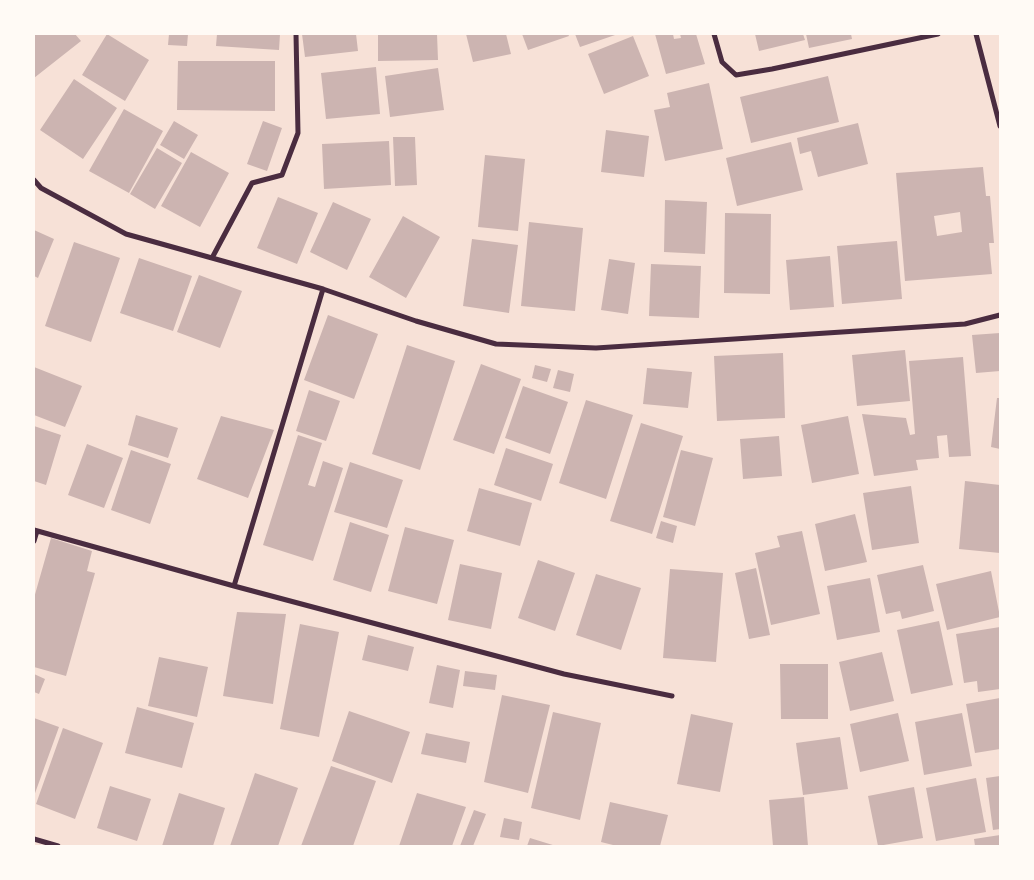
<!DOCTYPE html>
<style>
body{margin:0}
#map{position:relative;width:1034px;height:880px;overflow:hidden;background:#f7e1d7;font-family:"Space Grotesk",sans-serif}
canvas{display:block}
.frame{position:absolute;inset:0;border:35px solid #fffaf5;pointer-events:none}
</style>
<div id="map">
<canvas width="1034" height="880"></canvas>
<div class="frame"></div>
</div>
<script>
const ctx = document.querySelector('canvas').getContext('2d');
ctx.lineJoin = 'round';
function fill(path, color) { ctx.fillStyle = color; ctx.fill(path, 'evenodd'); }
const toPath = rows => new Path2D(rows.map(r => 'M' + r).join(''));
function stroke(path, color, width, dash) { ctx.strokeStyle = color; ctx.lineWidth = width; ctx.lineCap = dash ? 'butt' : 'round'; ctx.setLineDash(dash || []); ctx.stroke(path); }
fill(toPath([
 [34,34,75,34,81,41,34,78],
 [107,34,149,60,125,101,82,75],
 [169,34,188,34,187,46,168,45],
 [217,34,280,34,279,50,216,46],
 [302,34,356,34,358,51,305,57],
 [378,34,437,34,438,60,378,61],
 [466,34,506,34,511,54,473,62],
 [522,34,568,34,569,36,528,50],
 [575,34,618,34,580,47],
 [655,34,673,34,674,39,681,38,680,34,696,34,705,64,666,74],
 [755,34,803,34,805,40,759,51],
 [806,34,851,34,852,39,809,48],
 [633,36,649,76,604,94,588,54],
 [178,61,275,61,275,111,177,110],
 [376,67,380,114,326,119,321,73],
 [438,68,444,110,390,117,385,76],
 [828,76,839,122,751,143,740,97],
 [74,79,117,108,83,159,40,130],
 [709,83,723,149,665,161,654,110,670,107,667,93],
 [124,109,163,131,129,193,89,171],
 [174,121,198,135,184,159,160,145],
 [263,121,282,128,267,171,247,164],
 [858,123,868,164,818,177,811,151,800,154,797,138],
 [606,130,649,136,644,177,601,172],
 [393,137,415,137,417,185,395,186],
 [389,141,391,185,324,189,322,144],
 [791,142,803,190,737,206,726,158],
 [157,148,182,163,155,209,130,194],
 [191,152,229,173,200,227,161,206],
 [485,155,525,159,518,231,478,227],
 [983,167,986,196,990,196,994,243,989,243,992,274,905,281,896,173],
 [960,212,962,232,937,236,934,216],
 [278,197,318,213,297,264,257,248],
 [665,200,707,202,705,254,664,252],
 [333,202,371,219,347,270,310,252],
 [725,213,771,214,770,294,724,293],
 [403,216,440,237,406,298,369,277],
 [529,222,583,228,575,311,521,306],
 [34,230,54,239,38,278,34,276],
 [472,239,518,245,509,313,463,306],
 [897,241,902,299,842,304,837,246],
 [74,242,120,258,91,342,45,326],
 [830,256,834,307,790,310,786,260],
 [139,258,192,276,173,331,120,313],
 [609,259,635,263,628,314,601,310],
 [651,264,701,266,699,318,649,316],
 [199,275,242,291,220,348,177,332],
 [328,315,378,334,354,399,304,380],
 [1000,333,1000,371,976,373,972,335],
 [407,345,455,361,420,470,372,454],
 [905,350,910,401,857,406,852,355],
 [783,353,785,418,717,421,714,356],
 [963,357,971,456,949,457,947,435,937,436,939,458,916,460,918,470,874,476,862,414,906,418,910,435,915,434,909,361],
 [481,364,521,379,494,454,453,440],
 [535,365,551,369,547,382,532,378],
 [34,367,82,386,65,427,34,415],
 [647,368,692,372,688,408,643,404],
 [558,370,574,374,570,392,553,388],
 [523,386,568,402,550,454,505,438],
 [309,390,340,401,326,441,296,431],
 [997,398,1000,398,1000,449,991,447],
 [586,400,633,415,606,499,559,483],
 [136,415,178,428,168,458,128,445],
 [221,416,274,430,248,498,197,479],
 [848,416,859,474,812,483,801,425],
 [641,423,683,436,652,534,610,521],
 [34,426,61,435,46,485,34,481],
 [298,435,322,443,308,485,315,487,323,461,343,468,313,561,263,545],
 [779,436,782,476,743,479,740,439],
 [87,444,123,458,104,508,68,495],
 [506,448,553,464,541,501,494,485],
 [131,450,171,464,150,524,111,510],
 [681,450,713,458,695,526,663,517],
 [350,462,403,480,387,528,334,512],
 [965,481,1000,485,1000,553,959,549],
 [911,486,919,543,872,550,863,493],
 [479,488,532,503,520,546,467,531],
 [855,514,867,562,825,571,815,524],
 [661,521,677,526,673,543,656,538],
 [350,522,389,535,371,592,333,580],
 [405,527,454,540,437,604,388,591],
 [802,531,820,614,771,625,755,553,780,547,777,536],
 [51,538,92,551,87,571,95,573,66,676,34,667,34,598],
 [538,560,575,573,555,631,518,618],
 [460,564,502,573,491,629,448,620],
 [923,565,934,611,902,619,900,611,886,614,877,575],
 [756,568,770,635,749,639,735,573],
 [670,569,723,573,716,662,663,658],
 [991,571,1000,617,947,630,936,584],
 [596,574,641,588,621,650,576,635],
 [870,578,880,632,837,640,827,586],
 [237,612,286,614,273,704,223,696],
 [939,621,953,685,911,694,897,630],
 [300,624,339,632,319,737,280,729],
 [1000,627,1000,689,978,692,977,681,964,683,956,634],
 [368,635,414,647,408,671,362,660],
 [882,652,894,701,850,711,839,662],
 [159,657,208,667,197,717,148,706],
 [780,664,828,664,828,719,781,719],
 [437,665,460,670,453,708,429,703],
 [465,671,497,675,495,690,463,686],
 [34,674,45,679,39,694,34,692],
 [502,695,550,705,528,793,484,782],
 [1000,698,1000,749,975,753,966,704],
 [137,707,194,723,182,768,125,753],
 [349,711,410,732,392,783,332,761],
 [553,712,601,723,580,820,531,808],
 [898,713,909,761,860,772,850,724],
 [962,713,972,766,924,775,915,722],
 [691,714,733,723,720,792,677,784],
 [34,718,59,727,34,796],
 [63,728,103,743,75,819,36,804],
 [426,733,470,742,466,763,421,754],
 [840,737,848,789,803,795,796,743],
 [331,766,376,781,353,846,301,846],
 [255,773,298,788,278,846,230,846],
 [1000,776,1000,829,993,830,986,778],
 [976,778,986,832,936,841,926,788],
 [110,786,151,799,137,841,97,828],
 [914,787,923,838,878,846,868,796],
 [179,793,225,808,213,846,162,846],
 [417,793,466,807,452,846,399,846],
 [804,797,808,846,773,846,769,800],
 [610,802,668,815,660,846,617,846,601,842],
 [474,810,486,814,473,846,460,846],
 [504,818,522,822,519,840,500,837],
 [1000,835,1000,846,975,846,974,839],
 [530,838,556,846,527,846]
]), '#ccb4b1');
stroke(toPath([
 [714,34,722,62,736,75,772,69,938,34],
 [976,34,1000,126],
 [34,180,41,188,126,234,323,289,416,321,496,344,596,348,965,324,1000,315],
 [212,258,252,183,282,175,298,133,296,34],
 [34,530,234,586,564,674,672,696],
 [34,541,37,531],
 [234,586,323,289],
 [34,839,58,846]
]), '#4a2c40', 5);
</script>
